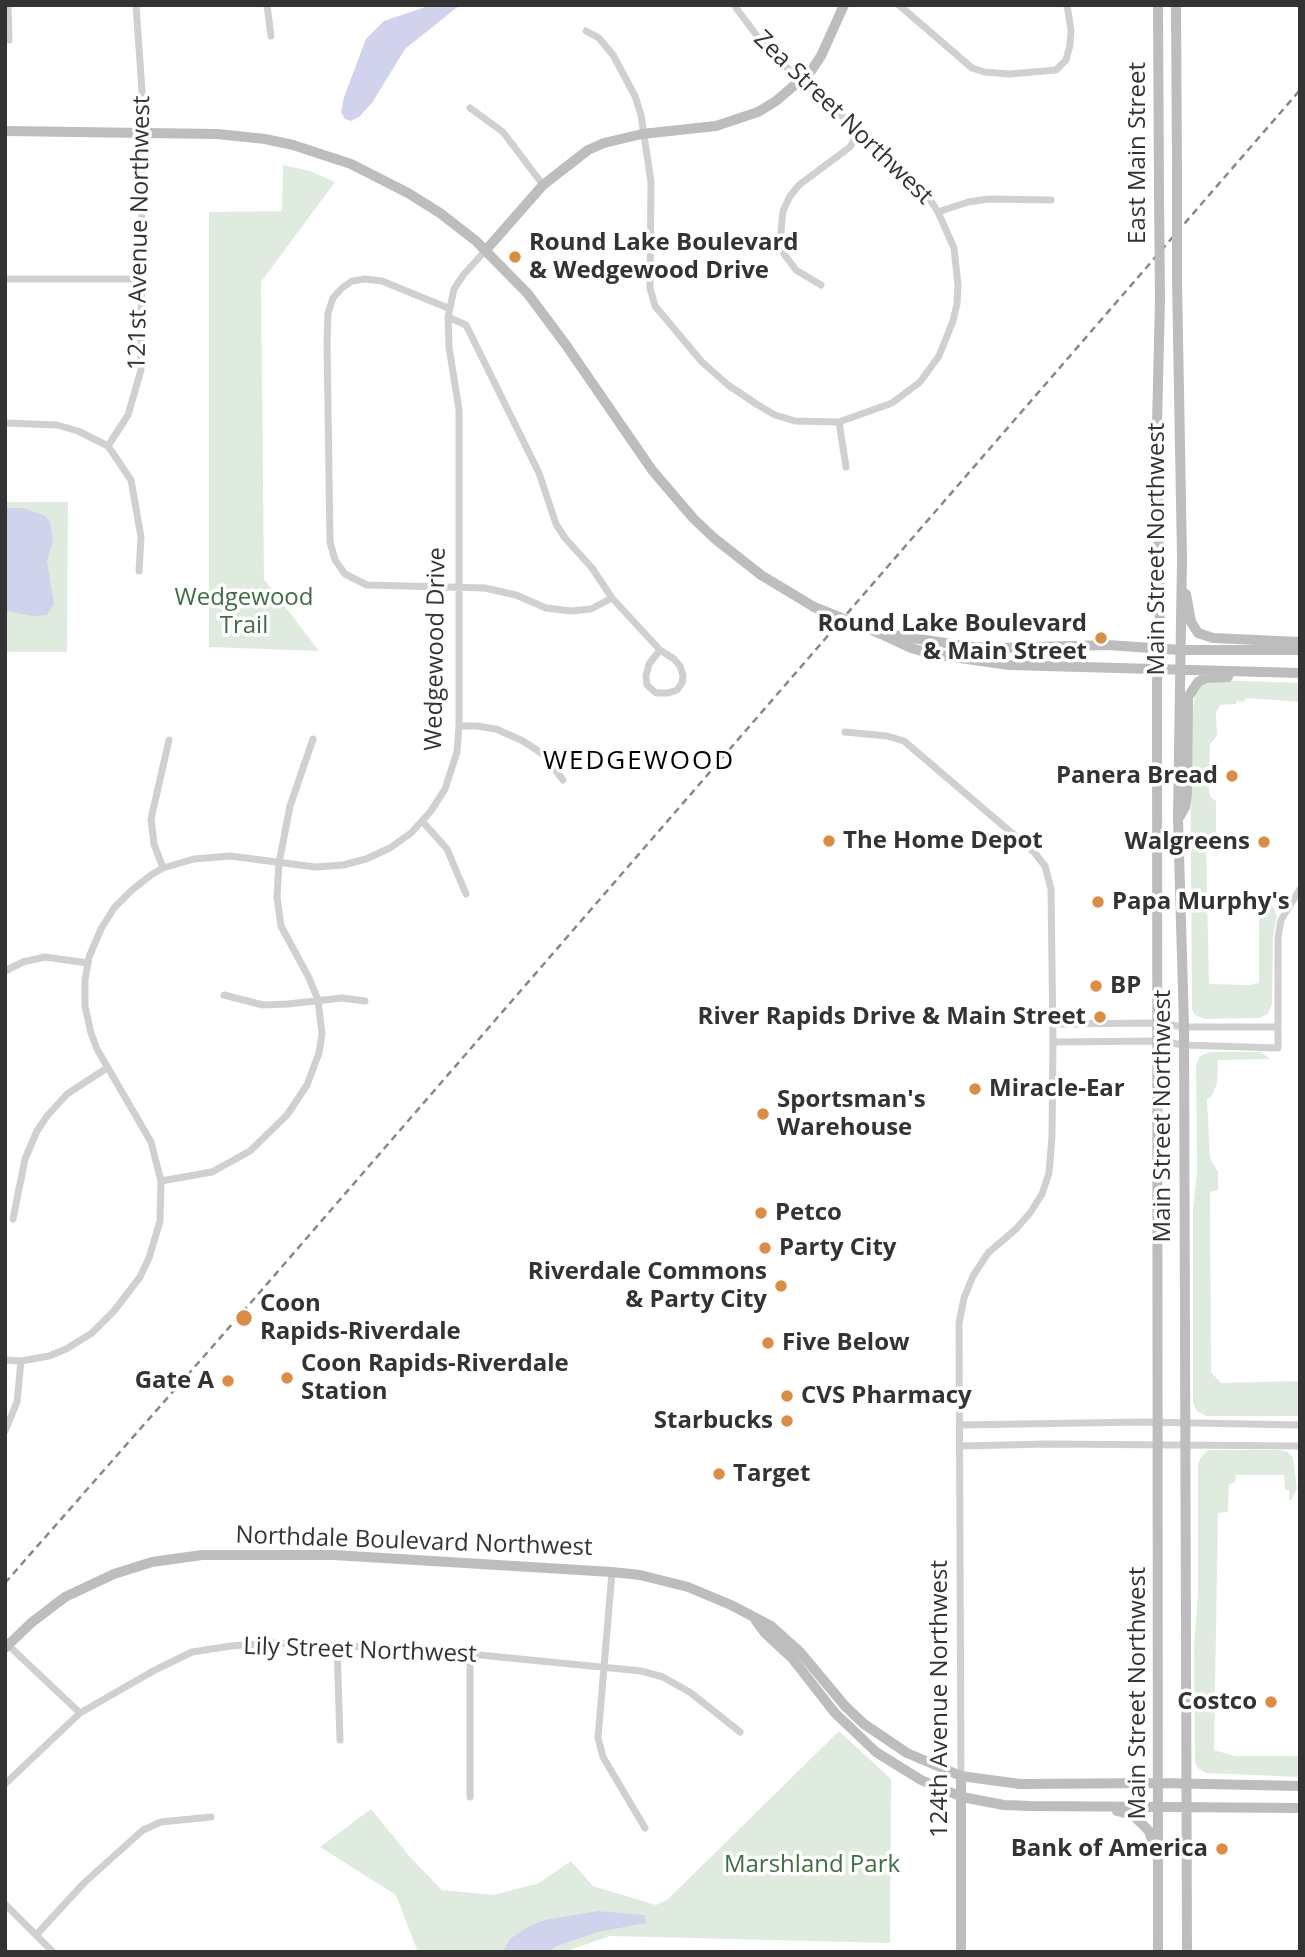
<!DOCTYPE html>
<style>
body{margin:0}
#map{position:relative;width:1305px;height:1957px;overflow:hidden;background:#fff;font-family:"Open Sans",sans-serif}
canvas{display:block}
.frame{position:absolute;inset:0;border:7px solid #333;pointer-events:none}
</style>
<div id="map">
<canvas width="1305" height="1957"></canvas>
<div class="frame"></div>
</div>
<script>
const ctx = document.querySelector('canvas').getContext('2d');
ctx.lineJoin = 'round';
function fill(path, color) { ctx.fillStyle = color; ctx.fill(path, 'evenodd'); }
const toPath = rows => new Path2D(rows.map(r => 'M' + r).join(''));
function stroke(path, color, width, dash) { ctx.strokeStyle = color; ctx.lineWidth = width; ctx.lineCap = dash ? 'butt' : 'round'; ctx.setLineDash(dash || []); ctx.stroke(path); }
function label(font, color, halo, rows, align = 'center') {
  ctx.font = font + ' "Open Sans",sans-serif'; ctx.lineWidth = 7; ctx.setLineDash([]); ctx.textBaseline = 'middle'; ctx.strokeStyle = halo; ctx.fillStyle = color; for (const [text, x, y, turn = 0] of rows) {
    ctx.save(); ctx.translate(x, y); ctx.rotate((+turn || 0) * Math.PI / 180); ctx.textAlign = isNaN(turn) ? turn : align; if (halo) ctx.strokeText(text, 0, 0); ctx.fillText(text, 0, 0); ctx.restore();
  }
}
fill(toPath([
 [283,165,310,171,335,182,261,282,264,579,319,651,209,647,209,212,282,211],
 [5,502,68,502,67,652,5,652],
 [1214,680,1300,683,1300,702,1247,698,1243,702,1237,701,1236,704,1220,705,1216,713,1217,736,1210,744,1209,792,1211,797,1216,801,1216,834,1206,844,1209,984,1250,985,1259,983,1259,913,1251,911,1259,905,1273,906,1277,916,1273,937,1272,1004,1268,1014,1259,1018,1204,1019,1195,1015,1192,1009,1190,734,1195,694,1203,684],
 [1210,1052,1261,1052,1270,1059,1218,1060,1217,1084,1211,1097,1207,1099,1210,1158,1218,1172,1218,1190,1210,1192,1211,1372,1221,1383,1300,1381,1300,1416,1206,1416,1197,1411,1193,1403,1193,1209,1197,1172,1196,1065,1200,1056],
 [1208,1450,1280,1450,1288,1452,1293,1458,1297,1489,1291,1500,1289,1500,1289,1490,1285,1490,1284,1475,1236,1475,1235,1483,1229,1484,1228,1512,1218,1513,1214,1750,1235,1756,1300,1756,1300,1777,1206,1773,1199,1769,1195,1763,1194,1645,1198,1592,1198,1463,1201,1457],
 [839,1731,891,1779,890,1943,610,1936,564,1952,418,1952,396,1895,320,1847,371,1809,411,1858,442,1890,494,1895,539,1883,571,1861,593,1886,656,1905,667,1900]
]), '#e0ebe0');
fill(toPath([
 [431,5,460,5,405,49,372,103,359,117,351,121,345,119,341,112,344,97,366,39,384,21],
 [5,508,23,508,44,515,50,521,53,541,47,561,54,604,47,615,33,616,5,611],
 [598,1911,645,1915,646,1923,598,1932,554,1947,550,1952,503,1952,510,1939,529,1926,545,1920]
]), '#d1d2ec');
stroke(toPath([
 [8,5,9,40],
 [136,5,142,91,141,370,128,415,108,446,131,480,141,537,139,571],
 [267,5,271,36],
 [899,5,972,68,984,72,1009,74,1056,70,1066,60,1070,45,1071,30,1067,5],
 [586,31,599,38,613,55,635,96,641,115,651,182,650,288,655,306,702,362,728,385,758,405,775,415,795,421,839,422,892,403,920,382,939,356,953,321,957,304,958,285,954,248,938,212,923,189,860,131,801,82,760,40,734,5],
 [470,108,503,132,543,185],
 [938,212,968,202,989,199,1051,200],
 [5,279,140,279],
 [821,285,796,270,784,254,780,242,783,211,790,196,799,185,850,147,860,131],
 [448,308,382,281,365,279,352,281,342,288,333,298,328,313,327,341,330,542,335,560,345,574,367,585,485,588,516,595,546,608,571,611,591,609,612,598],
 [448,317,466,325,539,473,556,524,565,538,592,568,612,598,660,650],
 [839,422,846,467],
 [5,423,57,425,78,431,108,446],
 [660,650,674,659,680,666,683,676,682,683,677,690,668,693,656,693,647,685,646,676,649,664,660,650],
 [459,726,477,726,496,729,523,741,544,755,563,780],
 [845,732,887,736,904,741,1034,852,1045,866,1051,889,1053,1042,1052,1136,1049,1173,1042,1194,1030,1213,1016,1229,988,1253,973,1276,964,1298,959,1323,961,1776],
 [423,822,447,849,466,894],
 [163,868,154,844,151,819,169,740],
 [5,971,23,962,45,957,88,963],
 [224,995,263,1005,288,1004,342,998,365,1001],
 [1053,1024,1159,1023,1184,1027,1278,1027],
 [1053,1042,1159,1041,1184,1045,1278,1048,1278,938,1281,920,1300,889],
 [161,1181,212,1172,250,1151,287,1115,307,1085,319,1053,322,1034,318,1000,309,978,281,926,277,897,279,863,290,806,313,739],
 [13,1219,25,1159,37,1131,47,1116,67,1094,107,1068],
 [5,1360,21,1361,49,1356,66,1349,92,1333,114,1311,140,1277,149,1258,160,1221,161,1181,151,1142,97,1049,91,1033,85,1006,85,980,89,957,101,929,114,908,132,890,151,875,163,868,194,859,230,856,315,867,343,865,366,859,390,848,411,833,431,811,445,789,457,752,459,726,459,410,449,347,448,317,454,289,464,274,486,250],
 [960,1425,1143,1422,1300,1425],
 [5,1431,17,1402,21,1361],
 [960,1446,1048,1444,1300,1446],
 [612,1572,598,1738,603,1757,645,1828],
 [8,1645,80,1713],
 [337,1645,340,1740],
 [5,1784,80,1713,155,1670,192,1652,231,1646,274,1643,419,1649,641,1671,663,1677,691,1693,740,1732],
 [470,1797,470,1654],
 [5,1904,53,1952],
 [36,1935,85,1882,143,1830,161,1822,211,1817]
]), '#d0d0d0', 7);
stroke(toPath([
 [1158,5,1159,194],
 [1176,5,1177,173],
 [5,131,217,134,265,139,293,145,351,164,408,193,440,213,476,241,528,294,566,345,652,470,693,518,714,538,761,575,814,607],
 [486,250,543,185,588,150,604,143,642,134,716,126,758,112,776,101,811,71,821,56,844,5],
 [1177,280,1182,558,1178,818,1184,1027,1187,1952],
 [1186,594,1191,622,1198,633,1213,638,1300,642],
 [879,633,911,648,932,654,1009,665,1300,673],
 [892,635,972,647,996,648,1108,645,1180,650,1300,650],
 [1180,816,1185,807,1187,794,1188,697,1198,682,1206,678,1228,677],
 [756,1621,765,1633,792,1658,835,1713,876,1752,921,1780,962,1797,1004,1805,1031,1806,1300,1808],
 [5,1648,31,1623,65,1597,114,1574,152,1562,202,1555,334,1555,612,1572,640,1575,688,1587,731,1605,771,1626,800,1652,845,1706,864,1724,907,1753,961,1776,1020,1784,1159,1783,1300,1786],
 [1117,1811,1133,1815,1149,1831,1156,1852],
 [961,1952,961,1776],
 [1158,1952,1157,681,1160,647,1157,424,1160,300]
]), '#bdbdbd', 10);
stroke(toPath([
 [5,1583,241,1314,1300,90]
]), '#888', 2.5, [7, 5]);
stroke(toPath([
 [1159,194,1160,300],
 [1177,280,1177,173],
 [814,607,879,633]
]), '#bdbdbd', 10);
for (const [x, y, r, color] of [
 [515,257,7,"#da8e45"],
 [1101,638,7,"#da8e45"],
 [1232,776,7,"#da8e45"],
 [829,841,7,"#da8e45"],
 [1264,842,7,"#da8e45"],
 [1098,902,7,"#da8e45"],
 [1096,986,7,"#da8e45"],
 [1100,1017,7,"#da8e45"],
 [975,1089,7,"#da8e45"],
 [763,1114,7,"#da8e45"],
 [761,1213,7,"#da8e45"],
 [765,1248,7,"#da8e45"],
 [781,1286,7,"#da8e45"],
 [244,1318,9,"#da8e45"],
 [768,1343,7,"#da8e45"],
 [287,1378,7,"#da8e45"],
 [228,1381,7,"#da8e45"],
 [787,1396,7,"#da8e45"],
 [787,1421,7,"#da8e45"],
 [719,1474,7,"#da8e45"],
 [1271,1702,7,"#da8e45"],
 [1222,1849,7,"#da8e45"]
]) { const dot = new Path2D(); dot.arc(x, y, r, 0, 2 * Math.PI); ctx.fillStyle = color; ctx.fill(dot); stroke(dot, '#fff', 2.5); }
label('24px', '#333', '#fff', [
 ["Zea Street Northwest",843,118,44],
 ["East Main Street",1138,153,-90],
 ["121st Avenue Northwest",140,233,-89],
 ["Main Street Northwest",1157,549,-90],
 ["Wedgewood Drive",436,649,-89],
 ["Main Street Northwest",1163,1116,-90],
 ["Northdale Boulevard Northwest",414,1542,2],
 ["Lily Street Northwest",360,1651,2],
 ["Main Street Northwest",1138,1693,-90],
 ["124th Avenue Northwest",940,1699,-90]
]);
label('bold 24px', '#333', '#fff', [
 ["Round Lake Boulevard",529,243],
 ["& Wedgewood Drive",529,271],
 ["Round Lake Boulevard",1087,624,"right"],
 ["& Main Street",1087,652,"right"],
 ["Panera Bread",1218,776,"right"],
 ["The Home Depot",843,841],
 ["Walgreens",1250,842,"right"],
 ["Papa Murphy's",1112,902],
 ["BP",1110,986],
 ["River Rapids Drive & Main Street",1086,1017,"right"],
 ["Miracle-Ear",989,1089],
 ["Sportsman's",777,1100],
 ["Warehouse",777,1128],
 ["Petco",775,1213],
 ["Party City",779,1248],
 ["Riverdale Commons",767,1272,"right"],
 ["& Party City",767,1300,"right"],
 ["Coon",260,1304],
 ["Rapids-Riverdale",260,1332],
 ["Five Below",782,1343],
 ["Coon Rapids-Riverdale",301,1364],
 ["Station",301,1392],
 ["Gate A",214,1381,"right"],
 ["CVS Pharmacy",801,1396],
 ["Starbucks",773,1421,"right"],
 ["Target",733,1474],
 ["Costco",1257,1702,"right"],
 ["Bank of America",1208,1849,"right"]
], 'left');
label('24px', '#426c46', '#fff', [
 ["Wedgewood",244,598],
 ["Trail",244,626],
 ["Marshland Park",812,1865]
]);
ctx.letterSpacing = '2px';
label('26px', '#000', '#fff', [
 ["WEDGEWOOD",639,762]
]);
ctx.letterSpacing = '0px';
</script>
